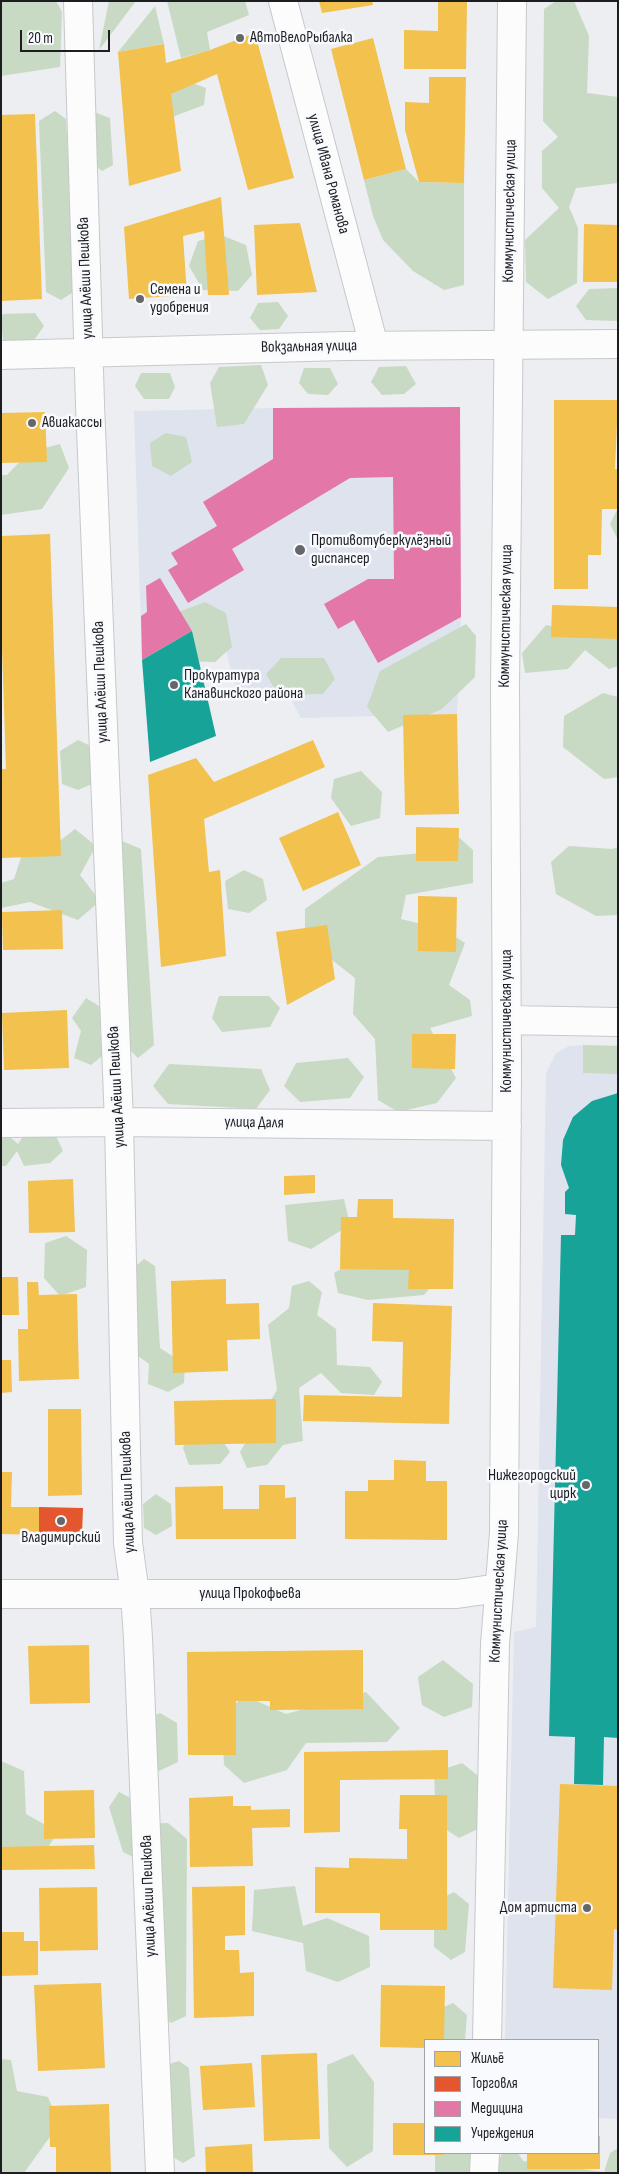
<!DOCTYPE html>
<meta charset="utf-8">
<style>
body{margin:0}
#map{position:relative;width:619px;height:2174px;overflow:hidden;background:#eceef2;font-family:"Sofia Sans Condensed",sans-serif}
canvas{display:block}
.frame{position:absolute;inset:0;border:2px solid #1d1e22;pointer-events:none}
.legend{position:absolute;left:424px;top:2039px;width:175px;height:115px;box-sizing:border-box;background:#f8fafe;border:1px solid #a0a2a6;margin:0;padding:6px 9px;list-style:none;font-size:15px;color:#1d1e22}
.legend li{display:flex;align-items:center;gap:10px;height:25px}
.legend b{width:25px;border:1px solid #a0a2a6}
.scale{position:absolute;left:20px;top:30px;width:90px;height:22px;box-sizing:border-box;border:2px solid #1d1e22;border-top:0;padding-left:6px;font-size:15px;line-height:18px;white-space:nowrap;color:#1d1e22;-webkit-text-stroke:4px #f8fafe;paint-order:stroke}
</style>
<div id="map">
<canvas width="619" height="2174"></canvas>
<div class="frame"></div>
<ul class="legend">
<li><b style="height:14px;background:#f2c14e"></b>Жильё</li>
<li><b style="height:14px;background:#e4572e"></b>Торговля</li>
<li><b style="height:14px;background:#e377a8"></b>Медицина</li>
<li><b style="height:14px;background:#17a398"></b>Учреждения</li>
</ul>
<div class="scale">20 m</div>
</div>
<script>
const ctx = document.querySelector('canvas').getContext('2d');
ctx.lineJoin = 'round';
function fill(path, color) { ctx.fillStyle = color; ctx.fill(path, 'evenodd'); }
const toPath = rows => new Path2D(rows.map(r => 'M' + r).join(''));
function stroke(path, color, width, dash) { ctx.strokeStyle = color; ctx.lineWidth = width; ctx.lineCap = dash ? 'butt' : 'round'; ctx.setLineDash(dash || []); ctx.stroke(path); }
function label(font, color, halo, rows, align = 'center') {
  ctx.font = font + ' "Sofia Sans Condensed",sans-serif'; ctx.lineWidth = 5; ctx.setLineDash([]); ctx.textBaseline = 'middle'; ctx.strokeStyle = halo; ctx.fillStyle = color; for (const [text, x, y, turn = 0] of rows) {
    ctx.save(); ctx.translate(x, y); ctx.rotate((+turn || 0) * Math.PI / 180); ctx.textAlign = isNaN(turn) ? turn : align; if (halo) ctx.strokeText(text, 0, 0); ctx.fillText(text, 0, 0); ctx.restore();
  }
}
fill(toPath([
 [460,407,461,617,457,714,301,718,284,686,237,694,217,615,142,660,134,411,273,408],
 [583,1045,618,1046,618,2119,598,2118,598,2040,505,2040,514,1632,536,1627,546,1073,556,1053,569,1046]
]), '#dfe3ee');
fill(toPath([
 [1,1,56,1,62,12,60,67,1,76],
 [109,1,136,1,99,50],
 [167,1,245,1,249,15,207,32,210,50,181,58],
 [556,1,574,1,589,36,587,93,618,97,618,183,576,188,569,207,578,228,577,283,548,299,526,282,525,240,559,208,542,188,542,151,558,137,543,121,544,9],
 [155,6,164,44,118,52],
 [187,81,206,88,204,105,167,119,154,94],
 [55,111,66,119,75,291,61,300,46,292,39,121],
 [94,112,110,118,113,165,102,171,90,162],
 [406,169,419,182,464,183,464,285,444,290,413,271,383,240,373,216,364,180],
 [221,235,246,245,252,275,238,291,203,290,189,266,198,241],
 [618,288,618,321,586,320,576,306,589,289],
 [278,302,288,316,279,329,260,330,250,318,258,303],
 [35,313,44,326,34,340,3,341,1,317,3,314],
 [261,365,268,385,244,424,217,427,210,383,219,367],
 [406,366,416,384,404,394,382,395,371,382,379,367],
 [304,368,330,368,338,384,328,395,308,394,299,383],
 [141,373,170,373,175,387,169,399,144,399,135,386],
 [166,433,186,437,192,462,171,476,152,466,150,443],
 [60,444,69,468,42,509,1,515,1,475,7,475,29,452],
 [618,508,618,540,610,524],
 [205,602,226,613,232,647,215,662,183,661,173,614],
 [618,620,618,666,609,669,585,650,568,669,525,673,522,653,546,625,590,635],
 [466,624,476,636,475,677,442,709,388,732,367,707,380,671],
 [281,658,324,658,335,679,323,694,278,695,266,674],
 [603,693,618,697,618,777,604,779,563,747,564,716],
 [78,740,97,749,97,782,78,790,62,784,60,751],
 [361,771,382,792,380,818,351,826,331,798,334,779],
 [75,829,96,846,80,875,100,901,78,920,30,902,1,908,1,883,14,879,24,848,52,847],
 [454,833,473,850,473,883,406,895,401,919,445,930,465,943,449,985,470,1000,472,1016,430,1028,456,1078,437,1103,398,1112,378,1100,375,1039,353,1014,355,978,305,939,305,909,378,857,422,853],
 [122,841,141,849,154,1045,138,1058,126,1046,114,854],
 [569,846,612,849,618,847,618,915,596,916,556,894,551,862],
 [244,870,263,879,267,900,249,913,228,909,225,881],
 [219,996,269,996,280,1008,270,1027,222,1032,212,1018],
 [86,998,102,1008,100,1035,107,1052,91,1065,74,1058,81,1031,72,1018],
 [583,1045,618,1046,618,1074,583,1073],
 [348,1058,364,1077,350,1098,300,1102,284,1086,296,1063],
 [169,1064,261,1069,270,1090,256,1109,168,1104,153,1086],
 [1,1129,18,1144,26,1132,54,1132,63,1151,50,1163,24,1166,17,1151,6,1166,1,1166],
 [344,1199,350,1225,311,1249,288,1241,285,1205],
 [66,1236,87,1250,86,1287,60,1296,44,1278,45,1243],
 [144,1259,155,1266,160,1348,185,1364,184,1383,168,1392,148,1384,149,1364,130,1350,129,1311,137,1296,133,1268],
 [348,1265,423,1271,434,1283,424,1295,368,1300,338,1293,334,1273],
 [309,1281,322,1292,317,1315,336,1329,337,1365,370,1367,382,1382,374,1395,341,1393,321,1373,299,1388,303,1441,283,1445,267,1465,247,1468,240,1452,277,1390,268,1325,289,1308,292,1286],
 [219,1436,230,1452,220,1464,189,1465,183,1448,188,1437],
 [156,1494,171,1504,172,1526,156,1535,144,1528,143,1504],
 [443,1660,473,1684,472,1707,444,1717,422,1705,418,1677],
 [366,1692,400,1728,387,1742,306,1743,287,1770,244,1783,224,1765,222,1721,243,1695,286,1714],
 [160,1713,177,1723,178,1762,159,1771,145,1760,145,1719],
 [1,1761,24,1771,26,1814,58,1832,41,1858,1,1856],
 [462,1763,486,1782,484,1826,459,1838,436,1823,434,1772],
 [119,1792,138,1802,139,1824,168,1823,187,1839,186,2016,171,2023,159,2013,155,1868,123,1852,109,1807],
 [295,1886,303,1926,327,1918,369,1936,370,1967,338,1982,306,1971,303,1943,252,1931,254,1890],
 [454,1892,469,1904,465,1952,451,1960,434,1947,434,1902],
 [453,2003,467,2015,465,2040,426,2040,427,2014],
 [353,2054,374,2082,373,2151,347,2167,329,2148,327,2065],
 [1,2059,11,2060,17,2091,48,2097,59,2124,24,2173,1,2173],
 [179,2061,189,2068,195,2156,183,2163,168,2154,163,2066],
 [618,2148,618,2173,494,2173,502,2153,518,2153,523,2161,604,2172,610,2153],
 [435,2153,472,2153,471,2173,435,2173]
]), '#c8dac3');
fill(toPath([
 [319,1,372,1,373,5,322,13],
 [438,1,467,1,466,69,404,69,404,30,438,31],
 [255,33,294,178,248,190,217,74,171,94,181,171,129,186,118,52,164,44,166,63,210,50],
 [373,38,406,169,364,180,331,49],
 [429,77,466,77,464,183,419,182,405,130,405,102,429,103],
 [35,114,42,299,1,301,1,115],
 [221,197,229,295,208,295,204,231,183,236,187,295,129,299,124,227],
 [300,223,317,292,257,295,254,225],
 [584,224,618,225,618,282,583,282],
 [554,400,618,400,615,469,618,469,618,509,602,509,601,555,588,555,588,589,554,589],
 [45,412,47,462,1,463,1,413],
 [50,534,61,856,1,858,1,769,6,769,1,617,1,536],
 [552,605,618,607,618,639,551,637],
 [457,714,459,814,405,815,403,715],
 [313,740,325,767,204,819,209,872,220,870,226,956,161,967,148,775,196,758,214,782],
 [338,812,361,865,303,891,279,838],
 [416,827,459,828,458,861,416,861],
 [418,896,457,897,456,952,418,951],
 [62,910,63,949,3,950,2,912],
 [327,925,335,979,287,1005,276,932],
 [67,1010,69,1068,4,1070,2,1013],
 [412,1034,456,1034,455,1069,412,1068],
 [315,1175,315,1193,284,1195,284,1176],
 [73,1179,75,1232,29,1233,28,1181],
 [358,1199,393,1199,393,1218,454,1219,453,1289,408,1289,409,1270,340,1269,341,1217,357,1217],
 [1,1277,18,1277,19,1315,1,1315],
 [226,1279,226,1304,259,1303,260,1339,227,1340,228,1371,173,1373,171,1281],
 [27,1282,38,1282,39,1295,77,1294,79,1379,19,1381,18,1329,28,1329],
 [373,1303,452,1306,449,1424,303,1421,304,1395,402,1397,403,1342,372,1341],
 [1,1360,11,1360,12,1392,1,1393],
 [276,1399,276,1443,175,1445,174,1401],
 [48,1409,81,1409,82,1495,48,1496],
 [394,1460,426,1461,426,1481,447,1481,447,1540,345,1539,345,1491,368,1491,368,1480,394,1480],
 [1,1472,12,1472,11,1507,39,1507,39,1535,1,1534],
 [259,1485,285,1485,285,1498,296,1497,296,1539,176,1539,175,1487,223,1486,223,1509,259,1509],
 [89,1645,90,1703,30,1704,28,1646],
 [363,1650,363,1709,270,1710,270,1701,236,1701,236,1755,188,1755,187,1652],
 [448,1750,448,1779,340,1780,340,1832,304,1833,304,1752],
 [560,1784,618,1786,618,1930,614,1929,612,1990,553,1988],
 [94,1790,95,1838,44,1839,44,1791],
 [400,1795,447,1795,447,1930,380,1930,380,1913,315,1913,315,1867,349,1868,349,1858,407,1859,407,1829,399,1829],
 [233,1796,233,1806,251,1806,251,1810,290,1809,290,1827,252,1828,253,1866,190,1867,189,1798],
 [94,1845,95,1869,1,1870,1,1847],
 [245,1886,245,1935,225,1936,225,1950,239,1950,240,1973,254,1972,254,2016,194,2018,192,1887],
 [97,1887,98,1950,40,1951,39,1888],
 [1,1932,24,1932,24,1941,38,1941,38,1975,1,1976],
 [101,1983,105,2068,38,2071,34,1985],
 [381,1985,445,1986,444,2040,425,2040,425,2048,380,2047],
 [317,2053,320,2139,264,2141,261,2055],
 [252,2063,255,2107,203,2110,200,2066],
 [109,2104,111,2173,56,2173,56,2147,50,2147,49,2106],
 [393,2123,425,2123,425,2153,443,2153,443,2155,393,2155],
 [598,2136,600,2136,600,2169,527,2169,527,2153,598,2153],
 [252,2144,253,2173,206,2173,205,2147]
]), '#f2c14e');
fill(toPath([
 [39,1507,83,1508,82,1535,39,1535]
]), '#e4572e');
fill(toPath([
 [460,407,461,617,378,663,354,620,338,629,324,604,368,579,394,579,393,477,350,478,232,549,244,570,188,603,168,570,178,564,171,553,217,526,203,502,273,459,273,408],
 [160,578,192,631,142,660,141,616,147,612,146,586]
]), '#e377a8');
fill(toPath([
 [192,631,216,736,150,762,142,660],
 [618,1093,618,1738,604,1737,603,1785,574,1784,575,1737,549,1736,561,1235,575,1235,576,1215,565,1214,565,1192,569,1188,561,1165,563,1140,573,1117,592,1101]
]), '#17a398');
const minor = toPath([
 [78,1,90,404,119,1122,128,1543,135,1594,138,1638,160,2173],
 [283,1,374,346],
 [1,355,345,346,618,344],
 [507,1020,618,1022],
 [1,1123,119,1122,507,1126],
 [1,1594,457,1594,499,1588],
 [487,2040,495,1644,504,1533,507,1069,505,689,512,1],
 [484,2173,485,2153]
]);
stroke(minor, '#c6c8cb', 30);
stroke(minor, '#fcfcfd', 28);
for (const [x, y, r, color] of [
 [240,38,5,"#65676b"],
 [140,299,5,"#65676b"],
 [32,423,5,"#65676b"],
 [300,550,6,"#65676b"],
 [174,685,5,"#65676b"],
 [586,1485,5,"#65676b"],
 [61,1521,5,"#65676b"],
 [587,1908,5,"#65676b"]
]) { const dot = new Path2D(); dot.arc(x, y, r, 0, 2 * Math.PI); ctx.fillStyle = color; ctx.fill(dot); stroke(dot, '#f8fafe', 2); }
label('16px', '#1d1e22', '#f8fafe', [
 ["АвтоВелоРыбалка",250,38],
 ["Семена и",150,290],
 ["удобрения",150,308],
 ["Авиакассы",42,423],
 ["Противотуберкулёзный",311,541],
 ["диспансер",311,559],
 ["Прокуратура",184,676],
 ["Канавинского района",184,694],
 ["Нижегородский",576,1476,"right"],
 ["цирк",576,1494,"right"],
 ["Владимирский",61,1538,"center"],
 ["Дом артиста",577,1908,"right"]
], 'left');
label('16px', '#1d1e22', '#f8fafe', [
 ["улица Ивана Романова",328,174,75],
 ["Коммунистическая улица",510,211,-89],
 ["улица Алёши Пешкова",86,278,-92],
 ["Вокзальная улица",309,347,-1],
 ["Коммунистическая улица",506,616,-89],
 ["улица Алёши Пешкова",101,682,-92],
 ["Коммунистическая улица",507,1021,-90],
 ["улица Алёши Пешкова",117,1087,-93],
 ["улица Даля",254,1123,1],
 ["улица Алёши Пешкова",128,1492,-92],
 ["Коммунистическая улица",499,1591,-87],
 ["улица Прокофьева",250,1594],
 ["улица Алёши Пешкова",149,1896,-92]
]);
</script>
